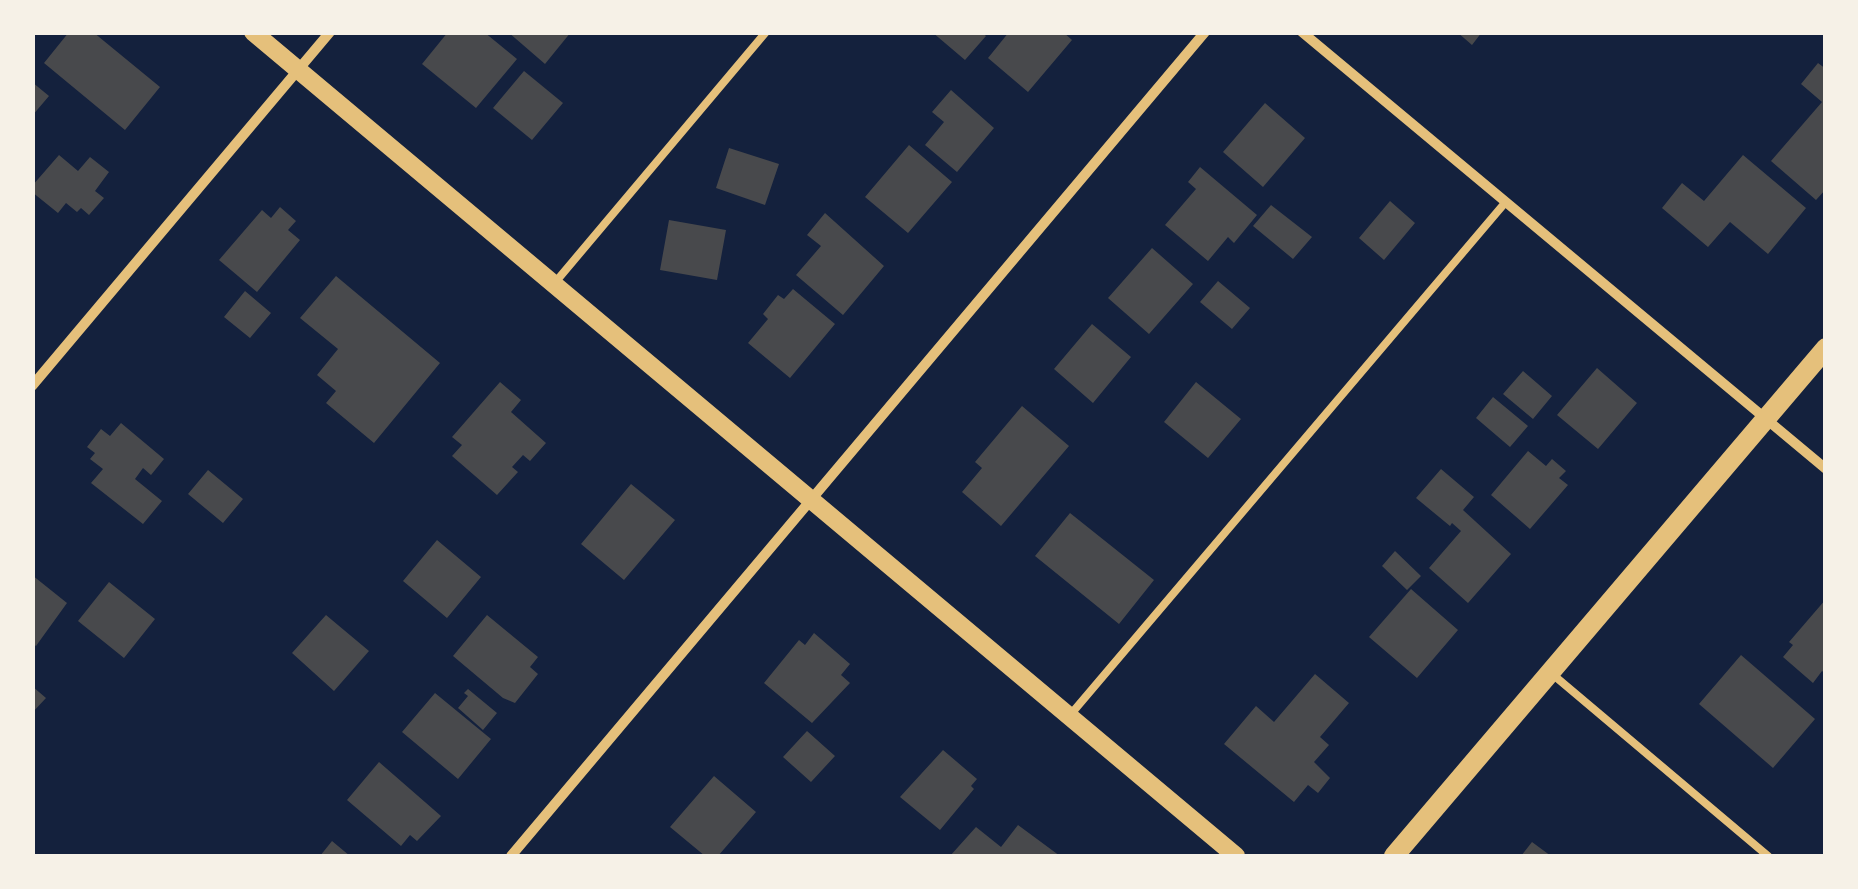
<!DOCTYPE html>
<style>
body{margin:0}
#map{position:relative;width:1858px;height:889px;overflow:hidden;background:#14213d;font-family:"Source Sans 3",sans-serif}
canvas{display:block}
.frame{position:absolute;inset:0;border:35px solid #f6f1e7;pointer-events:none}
</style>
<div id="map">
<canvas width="1858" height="889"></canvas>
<div class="frame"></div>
</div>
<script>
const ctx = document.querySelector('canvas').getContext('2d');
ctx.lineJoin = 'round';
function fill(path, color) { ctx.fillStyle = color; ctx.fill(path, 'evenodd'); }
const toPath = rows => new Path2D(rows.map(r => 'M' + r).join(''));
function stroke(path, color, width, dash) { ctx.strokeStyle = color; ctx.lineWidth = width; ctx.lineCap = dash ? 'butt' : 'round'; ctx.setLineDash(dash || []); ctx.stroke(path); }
fill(toPath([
 [69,32,93,32,160,87,125,130,44,63],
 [448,32,484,32,517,59,476,108,422,64],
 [508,32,571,32,545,64],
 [932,32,981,32,986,36,965,60],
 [1009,32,1063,32,1072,40,1028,92,988,58],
 [1457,32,1482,32,1472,45],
 [1818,63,1826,69,1826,189,1816,200,1771,161,1822,102,1801,84],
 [524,71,563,103,532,140,493,108],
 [32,82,49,96,32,116],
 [951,90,994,128,957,172,925,145,944,122,932,112],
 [1265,103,1305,138,1263,187,1223,152],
 [909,145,952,182,908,233,865,197],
 [729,148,779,164,765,205,716,188],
 [59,155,78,171,90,157,109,172,95,191,104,198,89,215,81,208,77,212,66,203,58,213,32,192,32,186],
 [1743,155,1806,208,1768,254,1730,222,1708,247,1662,208,1682,183,1704,201],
 [1200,167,1257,215,1234,243,1228,237,1208,261,1165,225,1196,189,1188,182],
 [1390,201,1415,223,1384,260,1359,238],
 [1271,205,1312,237,1293,259,1253,226],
 [280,207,296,221,288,230,300,240,257,292,219,260,262,210,271,218],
 [825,213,884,266,843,315,796,275,821,246,807,235],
 [669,220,726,230,717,280,660,270],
 [1152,248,1193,284,1149,334,1108,298],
 [336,276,440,363,374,443,326,403,336,391,317,375,338,349,300,318],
 [1218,281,1250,308,1232,329,1200,302],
 [793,289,835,324,790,378,748,343,768,319,763,314,778,295,784,299],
 [245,291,271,313,250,338,224,317],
 [1092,324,1131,357,1093,403,1054,369],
 [1597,368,1637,403,1598,449,1557,415],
 [1523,371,1552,396,1533,419,1503,394],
 [500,382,521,400,511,412,546,443,530,461,523,455,512,467,518,472,497,495,452,456,462,445,452,437],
 [1196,382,1241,419,1208,458,1164,422],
 [1493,397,1528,426,1510,447,1476,418],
 [1022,406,1069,446,1001,526,962,492,982,468,975,462],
 [121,423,164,459,151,475,143,468,135,479,162,501,143,524,91,483,103,469,90,459,95,453,87,447,101,429,110,436],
 [1528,451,1546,466,1552,459,1566,471,1559,478,1568,485,1530,529,1491,495],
 [1441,469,1474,497,1463,510,1511,554,1468,603,1429,568,1461,531,1452,523,1450,526,1416,498],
 [208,470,243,499,223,523,188,494],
 [631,484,675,520,624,580,581,544],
 [1070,513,1154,580,1119,624,1035,556],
 [437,540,481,577,447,618,403,581],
 [1395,551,1421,576,1407,590,1382,566],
 [32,575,67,603,36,646,32,643],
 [109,582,155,619,124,658,78,621],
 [1411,589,1458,630,1417,678,1369,637],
 [1826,599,1826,674,1822,671,1813,683,1783,657,1793,645,1789,642],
 [326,615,369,651,334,691,292,653],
 [487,615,538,657,530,667,538,674,515,703,503,698,453,656],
 [814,633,850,664,841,675,850,683,812,723,764,683,799,640,805,645],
 [1741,655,1815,719,1773,768,1699,704],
 [1315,674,1349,703,1320,737,1329,745,1314,762,1330,778,1318,793,1308,785,1294,802,1224,744,1256,706,1274,722],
 [32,686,46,698,32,713],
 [468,689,497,713,483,730,458,708,468,696,464,693],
 [435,693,491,739,458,779,402,732],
 [807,731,835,756,811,782,783,757],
 [943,750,977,779,971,786,974,789,940,830,900,797],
 [379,762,441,816,417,841,410,835,401,846,347,800],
 [714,776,756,812,718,856,705,856,670,827],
 [1018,825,1060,856,950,856,976,827,1001,847],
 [332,841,350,856,320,856],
 [1532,842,1551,856,1521,856]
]), '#48494c');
stroke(toPath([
 [553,285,766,32],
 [1551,673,1768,856],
 [1071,714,1504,204]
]), '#e5c07b', 8);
stroke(toPath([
 [1302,32,1826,469],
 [32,386,330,32],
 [511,856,1205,32]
]), '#e5c07b', 10);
stroke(toPath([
 [253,32,1236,856]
]), '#e5c07b', 18);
stroke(toPath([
 [1394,856,1826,348]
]), '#e5c07b', 20);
</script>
